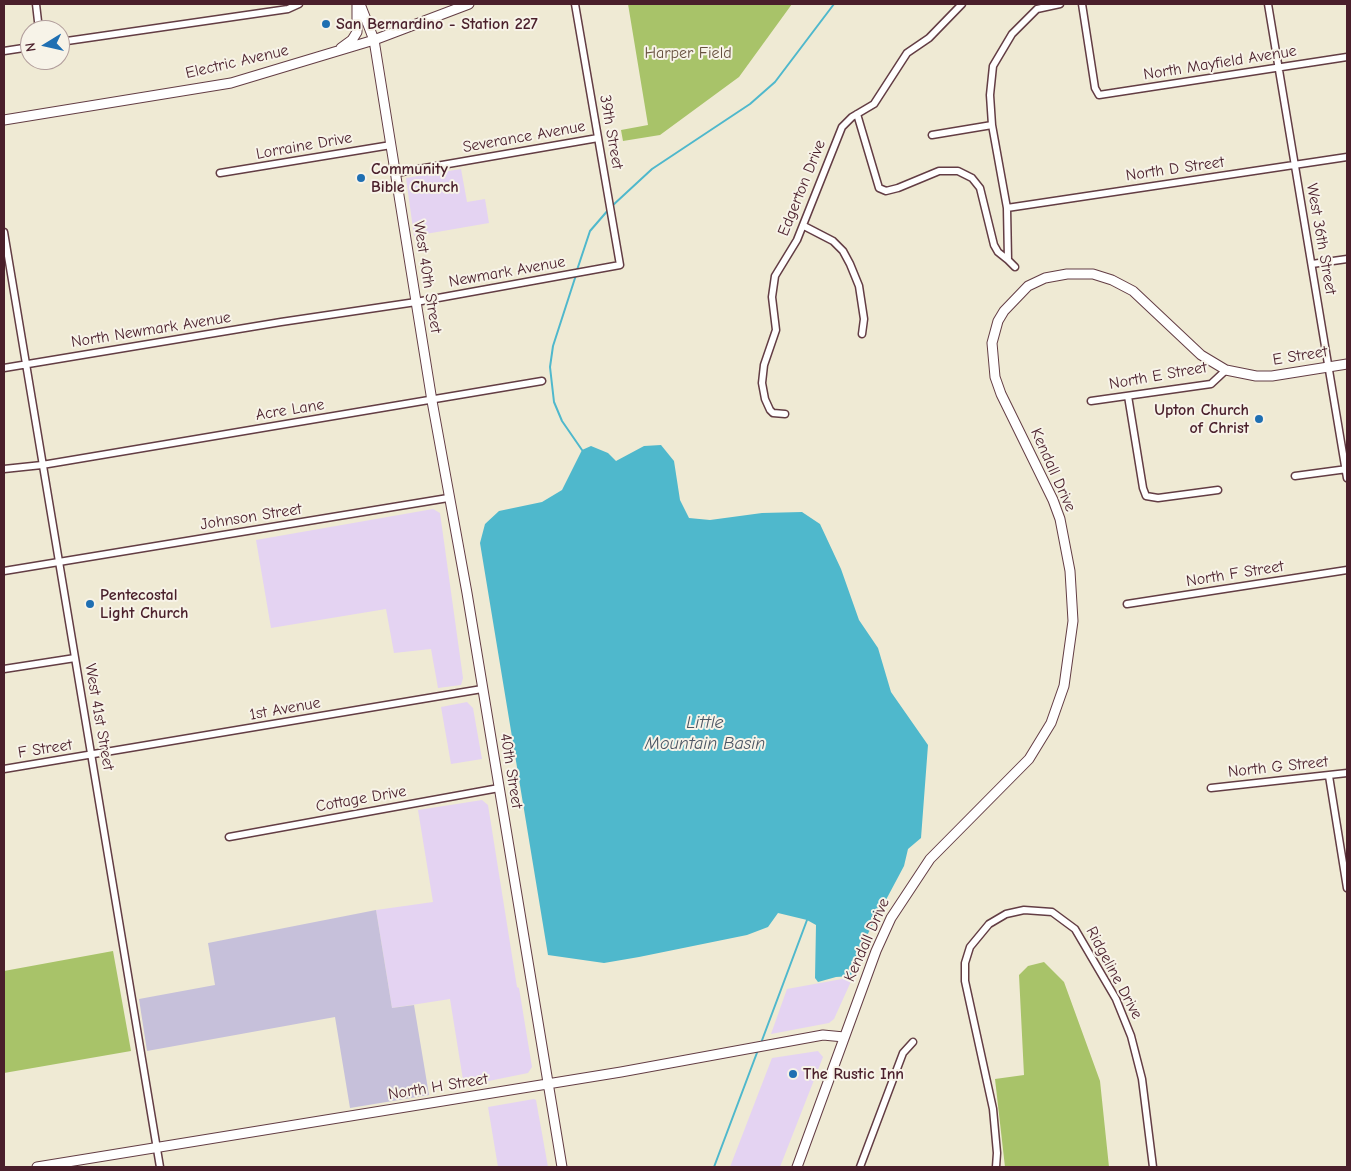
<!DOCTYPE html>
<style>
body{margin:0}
#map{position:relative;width:1351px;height:1171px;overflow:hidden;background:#efead4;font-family:"Comic Neue",sans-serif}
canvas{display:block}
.frame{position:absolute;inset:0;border:5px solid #4a1f2b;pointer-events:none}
.north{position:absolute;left:20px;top:20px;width:50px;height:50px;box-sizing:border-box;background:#f7f3e8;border:1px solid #b29e9c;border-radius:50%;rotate:261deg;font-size:14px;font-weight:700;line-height:20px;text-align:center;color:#4a1f2b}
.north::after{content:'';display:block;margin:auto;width:18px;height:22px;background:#1f6fb2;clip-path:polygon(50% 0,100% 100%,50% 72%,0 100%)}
</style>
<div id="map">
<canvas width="1351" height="1171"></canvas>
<div class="frame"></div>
<div class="north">N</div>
</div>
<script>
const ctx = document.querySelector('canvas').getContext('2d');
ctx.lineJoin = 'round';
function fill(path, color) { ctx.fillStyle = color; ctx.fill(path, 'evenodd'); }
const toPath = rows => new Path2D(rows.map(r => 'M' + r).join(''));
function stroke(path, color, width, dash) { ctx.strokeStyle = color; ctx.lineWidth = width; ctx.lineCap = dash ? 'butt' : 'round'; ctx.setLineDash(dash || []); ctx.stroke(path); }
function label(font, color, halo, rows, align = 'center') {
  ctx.font = font + ' "Comic Neue",sans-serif'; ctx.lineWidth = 4; ctx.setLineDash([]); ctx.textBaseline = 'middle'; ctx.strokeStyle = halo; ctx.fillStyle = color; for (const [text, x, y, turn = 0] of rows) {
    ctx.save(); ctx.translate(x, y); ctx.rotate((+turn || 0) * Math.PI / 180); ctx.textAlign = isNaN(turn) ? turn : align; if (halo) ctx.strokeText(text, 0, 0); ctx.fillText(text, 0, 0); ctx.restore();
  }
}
fill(toPath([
 [461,169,467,202,485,199,489,223,414,236,406,178],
 [433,509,440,513,463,678,461,685,438,688,431,649,394,653,386,609,271,628,256,540],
 [467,702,473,708,482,759,451,764,441,707],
 [482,800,488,805,517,987,519,988,532,1067,528,1073,464,1086,450,999,392,1008,376,910,433,902,418,810],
 [853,977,834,1019,829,1023,771,1034,787,989],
 [818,1051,823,1057,780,1167,730,1167,772,1058],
 [534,1099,536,1100,548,1167,498,1167,488,1107]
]), '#e4d3f2');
fill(toPath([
 [376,910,392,1008,414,1005,429,1095,350,1108,335,1017,147,1051,139,999,215,985,208,943]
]), '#c6c0da');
fill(toPath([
 [628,4,792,4,739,77,660,135,623,141,621,130,648,125],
 [113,951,131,1051,4,1073,4,971],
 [1044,962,1064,982,1100,1081,1109,1167,1005,1167,995,1079,1024,1075,1019,975,1028,966]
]), '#a8c369');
fill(toPath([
 [661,445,674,461,680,500,689,518,710,520,762,513,802,512,820,524,841,569,859,620,878,648,891,692,928,745,921,838,908,849,904,866,863,943,851,976,836,977,818,982,815,978,816,925,807,920,778,913,768,927,747,935,639,957,604,963,548,955,480,543,485,524,499,511,542,502,562,490,582,450,591,446,608,453,616,461,644,446]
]), '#4fb8cc');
stroke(toPath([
 [612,206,652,169,750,104,775,82,834,4],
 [577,270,590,231,609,209],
 [576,275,553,346,550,367,554,402,562,421,582,450],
 [761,1043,807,920],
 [714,1167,758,1050]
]), '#4fb8cc', 2);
const street = toPath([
 [36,4,39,30],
 [1082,4,1095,88,1099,95,1347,57],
 [1268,4,1347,478],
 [60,42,288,9,299,4],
 [4,51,30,47],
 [857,114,879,188,886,191,898,188,939,171,958,171,972,178,980,188,994,245,998,252,1008,260],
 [932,135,992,125],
 [220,173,391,145],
 [396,173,598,138],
 [1007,208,1347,157],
 [804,226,833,241,843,251,850,264,859,286,864,319,862,334],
 [4,232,160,1167],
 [1312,264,1347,259],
 [1015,267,1008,260,1007,208,992,125,990,95,993,66,1012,34,1037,9,1060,4],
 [4,368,281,322,416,302,620,265,575,4],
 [1128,396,1143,488,1146,496,1158,498,1218,490],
 [1091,401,1211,384,1226,370],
 [785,414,773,413,770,410,765,399,762,383,764,365,776,330,772,297,775,276,797,240,842,127,852,117,874,104,907,53,929,38,962,4],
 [4,469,42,465,542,381],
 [1295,476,1347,469],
 [4,571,448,498],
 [1127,604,1347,570],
 [4,669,75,658],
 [4,769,482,689],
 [1329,776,1347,888],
 [1211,788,1347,773],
 [229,837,499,788],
 [860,1167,903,1053,913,1042],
 [996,1167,997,1153,993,1109,965,981,965,963,970,947,989,924,1006,914,1024,910,1052,912,1075,929,1116,999,1131,1036,1142,1079,1153,1167]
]);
const secondary = toPath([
 [360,4,374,40,432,401,467,593,562,1167],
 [341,48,352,40,357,32,357,4],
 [4,120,231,83,374,40,469,4],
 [37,1167,621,1072,823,1035,844,1037],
 [797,1167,876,951,891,918,930,859,1029,759,1051,723,1064,686,1073,621,1070,571,1060,519,1053,500,1001,394,995,377,992,343,998,321,1004,311,1028,286,1045,278,1067,274,1093,274,1112,280,1133,291,1201,355,1226,370,1256,376,1272,376,1347,364]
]);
stroke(street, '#633d44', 9);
stroke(secondary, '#633d44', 11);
stroke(street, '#fff', 6);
stroke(secondary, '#fff', 9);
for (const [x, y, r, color] of [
 [326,24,5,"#1f6fb2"],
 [361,178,5,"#1f6fb2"],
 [1259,419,5,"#1f6fb2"],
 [90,604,5,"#1f6fb2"],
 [793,1074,5,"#1f6fb2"]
]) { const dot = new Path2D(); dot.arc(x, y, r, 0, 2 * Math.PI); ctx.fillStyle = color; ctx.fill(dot); stroke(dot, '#f7f3e8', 2); }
label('bold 16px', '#4a1f2b', '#f7f3e8', [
 ["San Bernardino - Station 227",336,24],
 ["Community",371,169],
 ["Bible Church",371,187],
 ["Upton Church",1249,410,"right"],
 ["of Christ",1249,428,"right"],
 ["Pentecostal",100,595],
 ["Light Church",100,613],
 ["The Rustic Inn",803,1074]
], 'left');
label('16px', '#66503e', '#f7f3e8', [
 ["Harper Field",688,53]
]);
label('16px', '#4a1f2b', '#f7f3e8', [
 ["Electric Avenue",237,62,-13],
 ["North Mayfield Avenue",1220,63,-9],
 ["39th Street",611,132,80],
 ["Severance Avenue",524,137,-10],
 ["Lorraine Drive",304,146,-10],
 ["North D Street",1175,169,-8],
 ["Edgerton Drive",802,188,-68],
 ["West 36th Street",1321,239,80],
 ["Newmark Avenue",507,272,-10],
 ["West 40th Street",427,277,81],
 ["North Newmark Avenue",151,330,-9],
 ["E Street",1300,356,-9],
 ["North E Street",1158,376,-10],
 ["Acre Lane",290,410,-9],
 ["Kendall Drive",1053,470,66],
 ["Johnson Street",251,517,-9],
 ["North F Street",1235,574,-9],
 ["1st Avenue",285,709,-10],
 ["West 41st Street",99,717,80],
 ["F Street",45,749,-9],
 ["North G Street",1278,767,-6],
 ["40th Street",511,771,81],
 ["Cottage Drive",361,799,-10],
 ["Kendall Drive",867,940,-66],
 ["Ridgeline Drive",1114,973,62],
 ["North H Street",438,1087,-9]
]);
label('italic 18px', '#4c5563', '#f7f3e8', [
 ["Little",705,723],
 ["Mountain Basin",705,744]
]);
</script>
